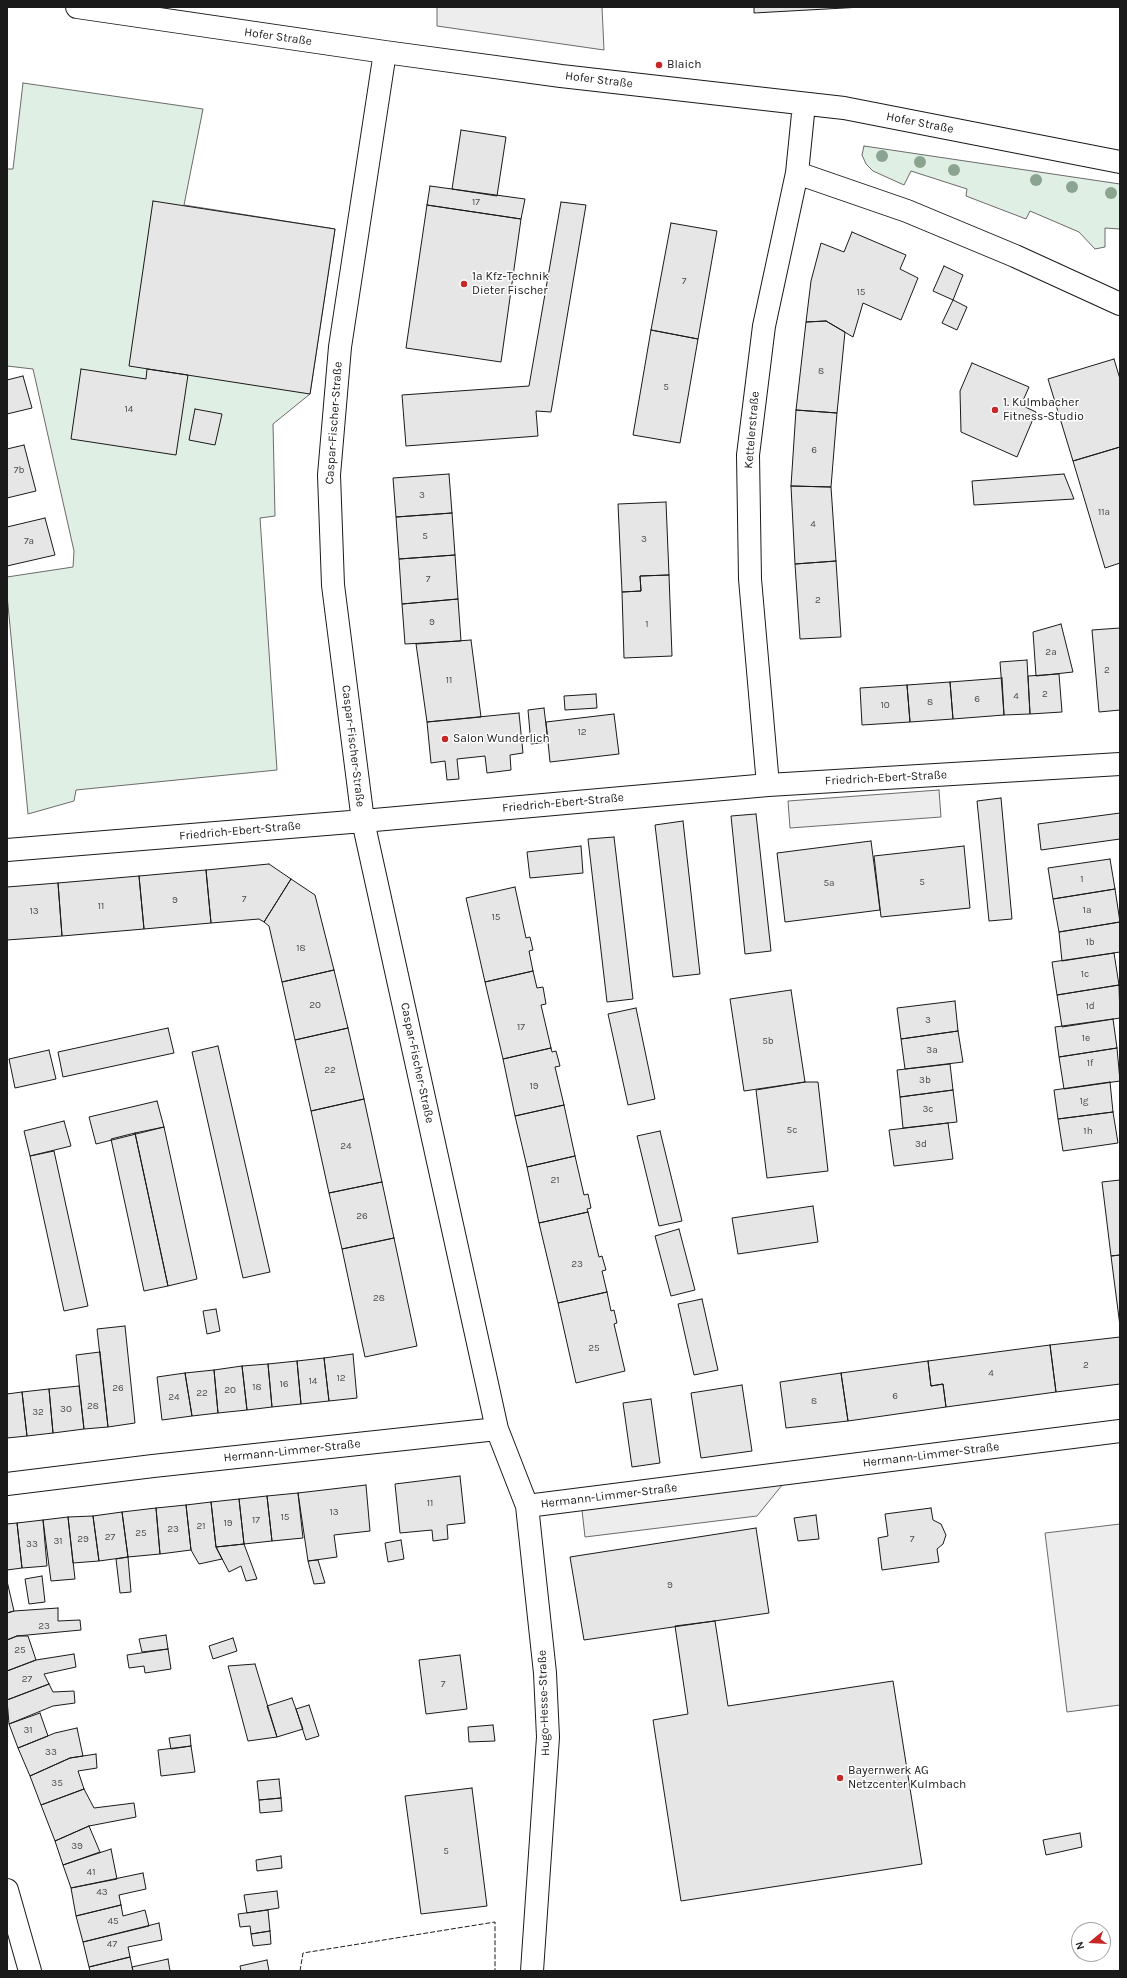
<!DOCTYPE html>
<meta charset="utf-8">
<style>
body{margin:0}
#map{position:relative;width:1127px;height:1978px;overflow:hidden;background:#fff;font-family:Karla,sans-serif}
canvas{display:block}
.frame{position:absolute;inset:0;border:8px solid #1a1a1a;pointer-events:none}
.north{position:absolute;left:1071px;top:1922px;width:40px;height:40px;box-sizing:border-box;background:#fff;border:1px solid #a3a3a3;border-radius:50%;rotate:252deg;font-size:11px;font-weight:700;line-height:16px;text-align:center;color:#1a1a1a}
.north::after{content:'';display:block;margin:auto;width:14px;height:18px;background:#c62828;clip-path:polygon(50% 0,100% 100%,50% 72%,0 100%)}
</style>
<div id="map">
<canvas width="1127" height="1978"></canvas>
<div class="frame"></div>
<div class="north">N</div>
</div>
<script>
const ctx = document.querySelector('canvas').getContext('2d');
ctx.lineJoin = 'round';
function fill(path, color) { ctx.fillStyle = color; ctx.fill(path, 'evenodd'); }
const toPath = rows => new Path2D(rows.map(r => 'M' + r).join(''));
function stroke(path, color, width, dash) { ctx.strokeStyle = color; ctx.lineWidth = width; ctx.lineCap = dash ? 'butt' : 'round'; ctx.setLineDash(dash || []); ctx.stroke(path); }
function label(font, color, halo, rows, align = 'center') {
  ctx.font = font + ' Karla,sans-serif'; ctx.lineWidth = 3; ctx.setLineDash([]); ctx.textBaseline = 'middle'; ctx.strokeStyle = halo; ctx.fillStyle = color; for (const [text, x, y, turn = 0] of rows) {
    ctx.save(); ctx.translate(x, y); ctx.rotate((+turn || 0) * Math.PI / 180); ctx.textAlign = isNaN(turn) ? turn : align; if (halo) ctx.strokeText(text, 0, 0); ctx.fillText(text, 0, 0); ctx.restore();
  }
}
const green = toPath([
 [23,83,203,109,184,205,335,229,310,394,273,424,275,516,260,518,277,770,76,790,74,801,28,814,7,595,7,577,73,567,74,551,33,369,7,366,7,169,13,169,23,83],
 [864,146,1120,184,1120,229,1105,228,1105,247,1095,249,1079,232,1030,211,1026,219,966,196,967,189,911,171,904,185,873,171,866,164,862,155,864,146]
]);
fill(green, '#e0efe3');
stroke(green, '#6a6a6a', 1);
const parking = toPath([
 [437,7,602,7,604,50,437,26,437,7],
 [939,790,941,817,790,828,788,801,939,790],
 [783,1484,757,1516,585,1537,582,1510,783,1484],
 [1120,1524,1120,1705,1067,1712,1045,1533,1120,1524]
]);
fill(parking, '#ededed');
stroke(parking, '#6a6a6a', 1);
const building = toPath([
 [754,7,862,7,754,13,754,7],
 [461,130,506,137,497,196,452,189,461,130],
 [430,186,525,199,521,219,427,205,430,186],
 [153,201,335,229,310,394,129,366,153,201],
 [561,202,586,205,551,412,536,411,538,436,406,446,402,395,529,386,561,202],
 [427,205,521,219,501,362,406,348,427,205],
 [671,223,717,231,698,339,651,330,671,223],
 [852,232,906,255,900,269,918,278,901,320,863,303,853,337,826,321,806,322,811,281,821,243,844,252,852,232],
 [944,266,963,275,953,300,933,291,944,266],
 [953,300,967,307,957,330,942,323,953,300],
 [826,321,845,332,837,413,796,410,806,322,826,321],
 [651,330,698,339,680,443,633,435,651,330],
 [1114,359,1120,379,1120,447,1073,461,1048,379,1114,359],
 [972,363,1029,387,1021,405,1036,412,1017,457,961,432,960,391,972,363],
 [81,369,146,379,147,369,188,375,176,455,71,439,81,369],
 [23,376,32,408,7,414,7,380,23,376],
 [195,409,222,414,215,445,189,440,195,409],
 [796,410,837,413,831,487,791,486,796,410],
 [24,445,36,491,7,498,7,449,24,445],
 [1120,447,1120,563,1105,568,1073,461,1120,447],
 [449,474,452,513,396,517,393,478,449,474],
 [1064,474,1074,499,974,505,972,481,1064,474],
 [791,486,831,487,836,561,795,564,791,486],
 [666,502,669,575,640,576,641,591,622,592,618,504,666,502],
 [452,513,455,555,399,559,396,517,452,513],
 [45,518,55,555,7,566,7,527,45,518],
 [455,555,458,599,402,604,399,559,455,555],
 [836,561,841,637,800,639,795,564,836,561],
 [669,575,672,656,624,658,622,592,641,591,640,576,669,575],
 [458,599,461,641,405,644,402,604,458,599],
 [1061,624,1073,672,1036,676,1033,632,1061,624],
 [1120,628,1120,710,1099,712,1092,630,1120,628],
 [471,640,481,717,427,722,416,644,471,640],
 [1027,660,1030,714,1004,715,1000,662,1027,660],
 [1059,674,1062,712,1030,714,1028,676,1059,674],
 [1002,678,1004,715,953,719,950,682,1002,678],
 [950,682,953,719,910,722,907,685,950,682],
 [907,685,910,722,862,725,860,688,907,685],
 [596,694,597,708,565,710,564,696,596,694],
 [544,708,548,742,531,744,528,710,544,708],
 [519,713,523,753,510,755,511,770,487,773,485,756,457,759,459,779,447,780,445,761,431,763,427,722,519,713],
 [614,714,619,754,550,762,546,722,614,714],
 [1001,798,1012,919,989,921,977,801,1001,798],
 [1120,813,1120,839,1041,850,1038,824,1120,813],
 [756,814,771,951,745,954,731,816,756,814],
 [683,821,700,974,673,977,655,825,683,821],
 [614,837,633,999,607,1002,588,839,614,837],
 [871,841,880,910,785,922,777,853,871,841],
 [581,846,583,873,530,878,527,852,581,846],
 [964,846,970,908,881,917,874,856,964,846],
 [1110,859,1115,889,1053,899,1048,868,1110,859],
 [269,864,291,879,264,922,259,919,211,923,206,870,269,864],
 [206,870,211,923,144,929,139,876,206,870],
 [139,876,144,929,62,936,58,883,139,876],
 [291,879,315,895,334,970,282,982,269,926,264,922,291,879],
 [58,883,62,936,7,940,7,887,58,883],
 [515,887,526,938,530,937,533,950,529,951,533,971,485,982,466,898,515,887],
 [1115,889,1120,922,1059,932,1053,899,1115,889],
 [1120,922,1120,952,1062,961,1059,932,1120,922],
 [1114,953,1119,985,1057,995,1052,962,1114,953],
 [334,970,348,1028,295,1040,282,982,334,970],
 [533,971,537,988,543,987,546,1004,541,1005,551,1048,503,1059,485,982,533,971],
 [1119,985,1120,1018,1062,1027,1057,995,1119,985],
 [791,990,805,1082,744,1091,730,999,791,990],
 [955,1001,958,1031,901,1039,897,1008,955,1001],
 [636,1008,655,1099,628,1105,608,1014,636,1008],
 [1113,1019,1117,1048,1059,1057,1055,1027,1113,1019],
 [168,1028,174,1053,63,1077,58,1052,168,1028],
 [348,1028,364,1099,311,1111,295,1040,348,1028],
 [958,1031,963,1062,905,1069,901,1039,958,1031],
 [218,1046,270,1272,243,1278,192,1052,218,1046],
 [551,1048,552,1052,556,1051,560,1066,555,1067,564,1105,515,1116,503,1059,551,1048],
 [1117,1048,1120,1081,1064,1089,1059,1057,1117,1048],
 [49,1050,56,1079,15,1088,9,1059,49,1050],
 [950,1064,953,1090,900,1097,897,1070,950,1064],
 [805,1082,818,1082,828,1171,767,1178,756,1090,805,1082],
 [1110,1082,1113,1112,1058,1119,1054,1090,1110,1082],
 [953,1090,957,1122,903,1128,900,1097,953,1090],
 [364,1099,382,1182,329,1193,311,1111,364,1099],
 [157,1101,164,1127,96,1144,89,1117,157,1101],
 [564,1105,575,1156,527,1167,515,1116,564,1105],
 [1113,1112,1118,1143,1063,1151,1058,1119,1113,1112],
 [64,1121,71,1146,30,1156,24,1131,64,1121],
 [948,1123,953,1159,894,1166,889,1130,948,1123],
 [164,1127,197,1279,168,1286,135,1133,164,1127],
 [660,1131,682,1221,659,1226,637,1136,660,1131],
 [135,1133,168,1286,144,1291,111,1139,135,1133],
 [54,1151,88,1306,64,1311,30,1156,54,1151],
 [575,1156,584,1195,588,1194,591,1208,587,1209,588,1212,539,1223,527,1167,575,1156],
 [1120,1180,1120,1255,1111,1256,1102,1182,1120,1180],
 [382,1182,394,1238,342,1249,329,1193,382,1182],
 [813,1206,818,1242,738,1254,732,1218,813,1206],
 [588,1212,599,1257,602,1256,606,1270,602,1271,607,1292,558,1303,539,1223,588,1212],
 [679,1229,695,1290,671,1296,655,1236,679,1229],
 [394,1238,417,1346,365,1357,342,1249,394,1238],
 [1120,1255,1120,1326,1111,1256,1120,1255],
 [607,1292,611,1311,614,1310,617,1323,614,1324,625,1371,576,1383,558,1303,607,1292],
 [702,1299,718,1370,694,1375,678,1304,702,1299],
 [216,1309,220,1331,207,1334,203,1311,216,1309],
 [125,1326,135,1423,108,1427,97,1329,125,1326],
 [1120,1337,1120,1384,1056,1392,1050,1345,1120,1337],
 [1050,1345,1056,1392,946,1407,943,1384,931,1386,928,1361,1050,1345],
 [100,1352,108,1427,84,1429,76,1355,100,1352],
 [353,1354,357,1398,329,1401,324,1358,353,1354],
 [324,1358,329,1401,301,1404,297,1361,324,1358],
 [297,1361,301,1404,272,1407,268,1364,297,1361],
 [928,1361,931,1386,943,1384,946,1407,848,1421,841,1373,928,1361],
 [268,1364,272,1407,247,1410,242,1366,268,1364],
 [242,1366,247,1410,218,1413,214,1370,242,1366],
 [214,1370,218,1413,192,1416,185,1373,214,1370],
 [185,1373,192,1416,162,1420,157,1377,185,1373],
 [841,1373,848,1421,786,1428,780,1382,841,1373],
 [742,1385,752,1451,701,1458,691,1393,742,1385],
 [79,1386,84,1429,53,1433,49,1389,79,1386],
 [49,1389,53,1433,27,1436,22,1392,49,1389],
 [22,1392,27,1436,7,1438,7,1394,22,1392],
 [651,1399,660,1463,632,1467,623,1403,651,1399],
 [460,1476,465,1523,447,1525,448,1539,433,1541,432,1530,400,1533,395,1484,460,1476],
 [366,1485,370,1531,334,1535,337,1557,308,1561,298,1493,366,1485],
 [298,1493,303,1538,272,1541,267,1496,298,1493],
 [267,1496,272,1541,244,1544,239,1499,267,1496],
 [239,1499,244,1544,216,1547,211,1502,239,1499],
 [211,1502,216,1547,222,1559,199,1564,191,1550,186,1505,211,1502],
 [186,1505,191,1550,160,1554,156,1508,186,1505],
 [156,1508,160,1554,128,1557,122,1512,156,1508],
 [931,1508,933,1520,941,1524,946,1535,943,1544,937,1549,939,1562,882,1570,878,1538,888,1536,885,1514,931,1508],
 [122,1512,128,1557,99,1561,93,1516,122,1512],
 [816,1515,819,1539,798,1541,794,1518,816,1515],
 [93,1516,99,1561,73,1563,68,1517,93,1516],
 [68,1517,75,1579,51,1581,43,1520,68,1517],
 [43,1520,47,1566,22,1568,17,1523,43,1520],
 [17,1523,22,1568,7,1570,7,1524,17,1523],
 [756,1528,769,1613,584,1640,570,1557,756,1528],
 [401,1540,404,1559,388,1562,385,1543,401,1540],
 [244,1544,257,1579,246,1581,241,1566,229,1572,216,1547,244,1544],
 [128,1557,131,1592,120,1593,116,1559,128,1557],
 [318,1560,325,1583,314,1584,308,1561,318,1560],
 [42,1576,45,1602,29,1604,25,1579,42,1576],
 [7,1581,14,1611,7,1613,7,1581],
 [58,1608,58,1621,80,1620,81,1630,17,1636,7,1640,7,1613,14,1611,58,1608],
 [715,1621,728,1706,893,1681,922,1864,681,1901,653,1720,688,1714,675,1626,715,1621],
 [166,1635,168,1649,142,1652,139,1639,166,1635],
 [17,1636,28,1636,36,1660,7,1671,7,1640,17,1636],
 [233,1638,237,1651,213,1659,209,1646,233,1638],
 [168,1649,171,1669,145,1673,144,1666,129,1668,127,1655,168,1649],
 [74,1654,76,1667,44,1674,49,1684,7,1700,7,1671,36,1660,74,1654],
 [460,1655,467,1709,426,1714,419,1660,460,1655],
 [255,1664,277,1737,248,1741,228,1666,255,1664],
 [49,1684,53,1692,74,1691,75,1703,53,1706,9,1724,7,1700,49,1684],
 [292,1698,303,1729,277,1737,267,1706,292,1698],
 [309,1705,319,1736,306,1740,296,1709,309,1705],
 [40,1713,48,1736,18,1748,9,1724,40,1713],
 [493,1725,495,1741,469,1742,468,1727,493,1725],
 [77,1728,83,1756,70,1758,30,1776,18,1748,55,1733,77,1728],
 [190,1735,191,1746,171,1749,169,1738,190,1735],
 [191,1746,195,1772,161,1776,158,1750,191,1746],
 [96,1754,97,1768,78,1771,84,1789,41,1805,30,1776,70,1758,96,1754],
 [279,1779,281,1798,259,1800,257,1781,279,1779],
 [472,1788,487,1906,421,1914,405,1796,472,1788],
 [84,1789,94,1808,134,1803,136,1817,89,1826,55,1841,41,1805,84,1789],
 [281,1798,282,1811,260,1813,259,1800,281,1798],
 [89,1826,100,1852,63,1865,55,1841,89,1826],
 [1080,1833,1082,1847,1046,1855,1043,1840,1080,1833],
 [111,1849,117,1879,71,1888,63,1865,111,1849],
 [281,1856,282,1868,257,1871,256,1860,281,1856],
 [143,1873,146,1889,119,1895,121,1905,76,1916,71,1888,143,1873],
 [277,1891,279,1908,247,1913,244,1895,277,1891],
 [121,1905,123,1916,145,1910,149,1926,83,1942,76,1916,121,1905],
 [268,1910,270,1931,251,1934,250,1926,240,1927,238,1914,268,1910],
 [159,1923,162,1940,128,1947,130,1957,89,1967,83,1942,159,1923],
 [270,1931,271,1944,253,1946,251,1934,270,1931],
 [130,1957,133,1971,90,1971,89,1967,130,1957],
 [168,1959,170,1971,133,1971,132,1967,168,1959],
 [267,1960,269,1971,241,1971,240,1966,267,1960]
]);
fill(building, '#e6e6e6');
stroke(building, '#1a1a1a', 1);
const minor = toPath([
 [77,7,385,52,561,76,844,108,1120,162],
 [385,52,340,347,329,475,333,585,363,821,497,1429,527,1506,545,1673,548,1737,532,1971],
 [797,173,907,211,1015,256,1120,304],
 [768,785,750,579,748,455,764,326,797,173,804,104],
 [7,850,363,821,768,785,1120,764],
 [7,1484,153,1466,497,1429],
 [527,1506,1120,1431],
 [7,1890,30,1971]
]);
stroke(minor, '#1a1a1a', 24);
stroke(minor, '#fff', 22);
stroke(toPath([
 [300,1971,303,1953,495,1922,495,1971]
]), '#1a1a1a', 1, [5, 2]);
ctx.fillStyle = '#8aa48f';
for (const [x, y] of [
 [882,156],
 [920,162],
 [954,170],
 [1036,180],
 [1072,187],
 [1111,193]
]) { ctx.beginPath(); ctx.arc(x, y, 6, 0, 2 * Math.PI); ctx.fill(); }
for (const [x, y, r, color] of [
 [659,65,4,"#c62828"],
 [464,284,4,"#c62828"],
 [995,410,4,"#c62828"],
 [445,739,4,"#c62828"],
 [840,1778,4,"#c62828"]
]) { const dot = new Path2D(); dot.arc(x, y, r, 0, 2 * Math.PI); ctx.fillStyle = color; ctx.fill(dot); stroke(dot, '#fff', 1.5); }
label('10px', '#4d4d4d', null, [
 ["17",476,202],
 ["7",684,281],
 ["15",861,292],
 ["8",821,371],
 ["5",666,387],
 ["14",129,409],
 ["6",814,450],
 ["7b",19,470],
 ["3",422,495],
 ["11a",1104,512],
 ["4",813,524],
 ["5",425,536],
 ["3",644,539],
 ["7a",29,541],
 ["7",428,579],
 ["2",818,600],
 ["9",432,622],
 ["1",647,624],
 ["2a",1051,652],
 ["2",1107,670],
 ["11",449,680],
 ["2",1045,694],
 ["4",1016,696],
 ["6",977,699],
 ["8",930,702],
 ["10",885,705],
 ["12",582,732],
 ["1",1082,879],
 ["5",922,882],
 ["5a",829,883],
 ["7",244,899],
 ["9",175,900],
 ["11",101,906],
 ["1a",1087,910],
 ["13",34,911],
 ["15",496,917],
 ["1b",1090,942],
 ["18",301,948],
 ["1c",1085,974],
 ["20",315,1005],
 ["1d",1090,1006],
 ["3",928,1020],
 ["17",521,1027],
 ["1e",1086,1038],
 ["5b",768,1041],
 ["3a",932,1050],
 ["1f",1090,1063],
 ["22",330,1070],
 ["3b",925,1080],
 ["19",534,1086],
 ["1g",1084,1101],
 ["3c",928,1109],
 ["5c",792,1130],
 ["1h",1088,1131],
 ["3d",921,1144],
 ["24",346,1146],
 ["21",555,1180],
 ["26",362,1216],
 ["23",577,1264],
 ["28",379,1298],
 ["25",594,1348],
 ["2",1086,1365],
 ["4",991,1373],
 ["12",341,1378],
 ["14",313,1381],
 ["16",284,1384],
 ["18",257,1387],
 ["26",118,1388],
 ["20",230,1390],
 ["22",202,1393],
 ["6",895,1396],
 ["24",174,1397],
 ["8",814,1401],
 ["28",93,1406],
 ["30",66,1409],
 ["32",38,1412],
 ["11",430,1503],
 ["13",334,1512],
 ["15",285,1517],
 ["17",256,1520],
 ["19",228,1523],
 ["21",201,1526],
 ["23",173,1529],
 ["25",141,1533],
 ["27",110,1537],
 ["29",83,1539],
 ["7",912,1539],
 ["31",58,1541],
 ["33",32,1544],
 ["9",670,1585],
 ["23",44,1626],
 ["25",20,1650],
 ["27",27,1679],
 ["7",443,1684],
 ["31",28,1730],
 ["33",51,1752],
 ["35",57,1783],
 ["39",77,1846],
 ["5",446,1851],
 ["41",91,1872],
 ["43",102,1892],
 ["45",113,1921],
 ["47",112,1944]
]);
label('12px', '#1a1a1a', '#fff', [
 ["Hofer Straße",278,37,8],
 ["Hofer Straße",599,80,7],
 ["Hofer Straße",920,123,11],
 ["Caspar-Fischer-Straße",334,423,-86],
 ["Kettelerstraße",752,430,-85],
 ["Caspar-Fischer-Straße",353,746,83],
 ["Friedrich-Ebert-Straße",886,778,-3],
 ["Friedrich-Ebert-Straße",563,803,-5],
 ["Friedrich-Ebert-Straße",240,831,-5],
 ["Caspar-Fischer-Straße",417,1063,78],
 ["Hermann-Limmer-Straße",292,1451,-6],
 ["Hermann-Limmer-Straße",931,1455,-7],
 ["Hermann-Limmer-Straße",609,1496,-7],
 ["Hugo-Hesse-Straße",544,1703,-92]
]);
label('12px', '#1a1a1a', '#fff', [
 ["Blaich",667,65],
 ["1a Kfz-Technik",472,277],
 ["Dieter Fischer",472,291],
 ["1. Kulmbacher",1003,403],
 ["Fitness-Studio",1003,417],
 ["Salon Wunderlich",453,739],
 ["Bayernwerk AG",848,1771],
 ["Netzcenter Kulmbach",848,1785]
], 'left');
</script>
